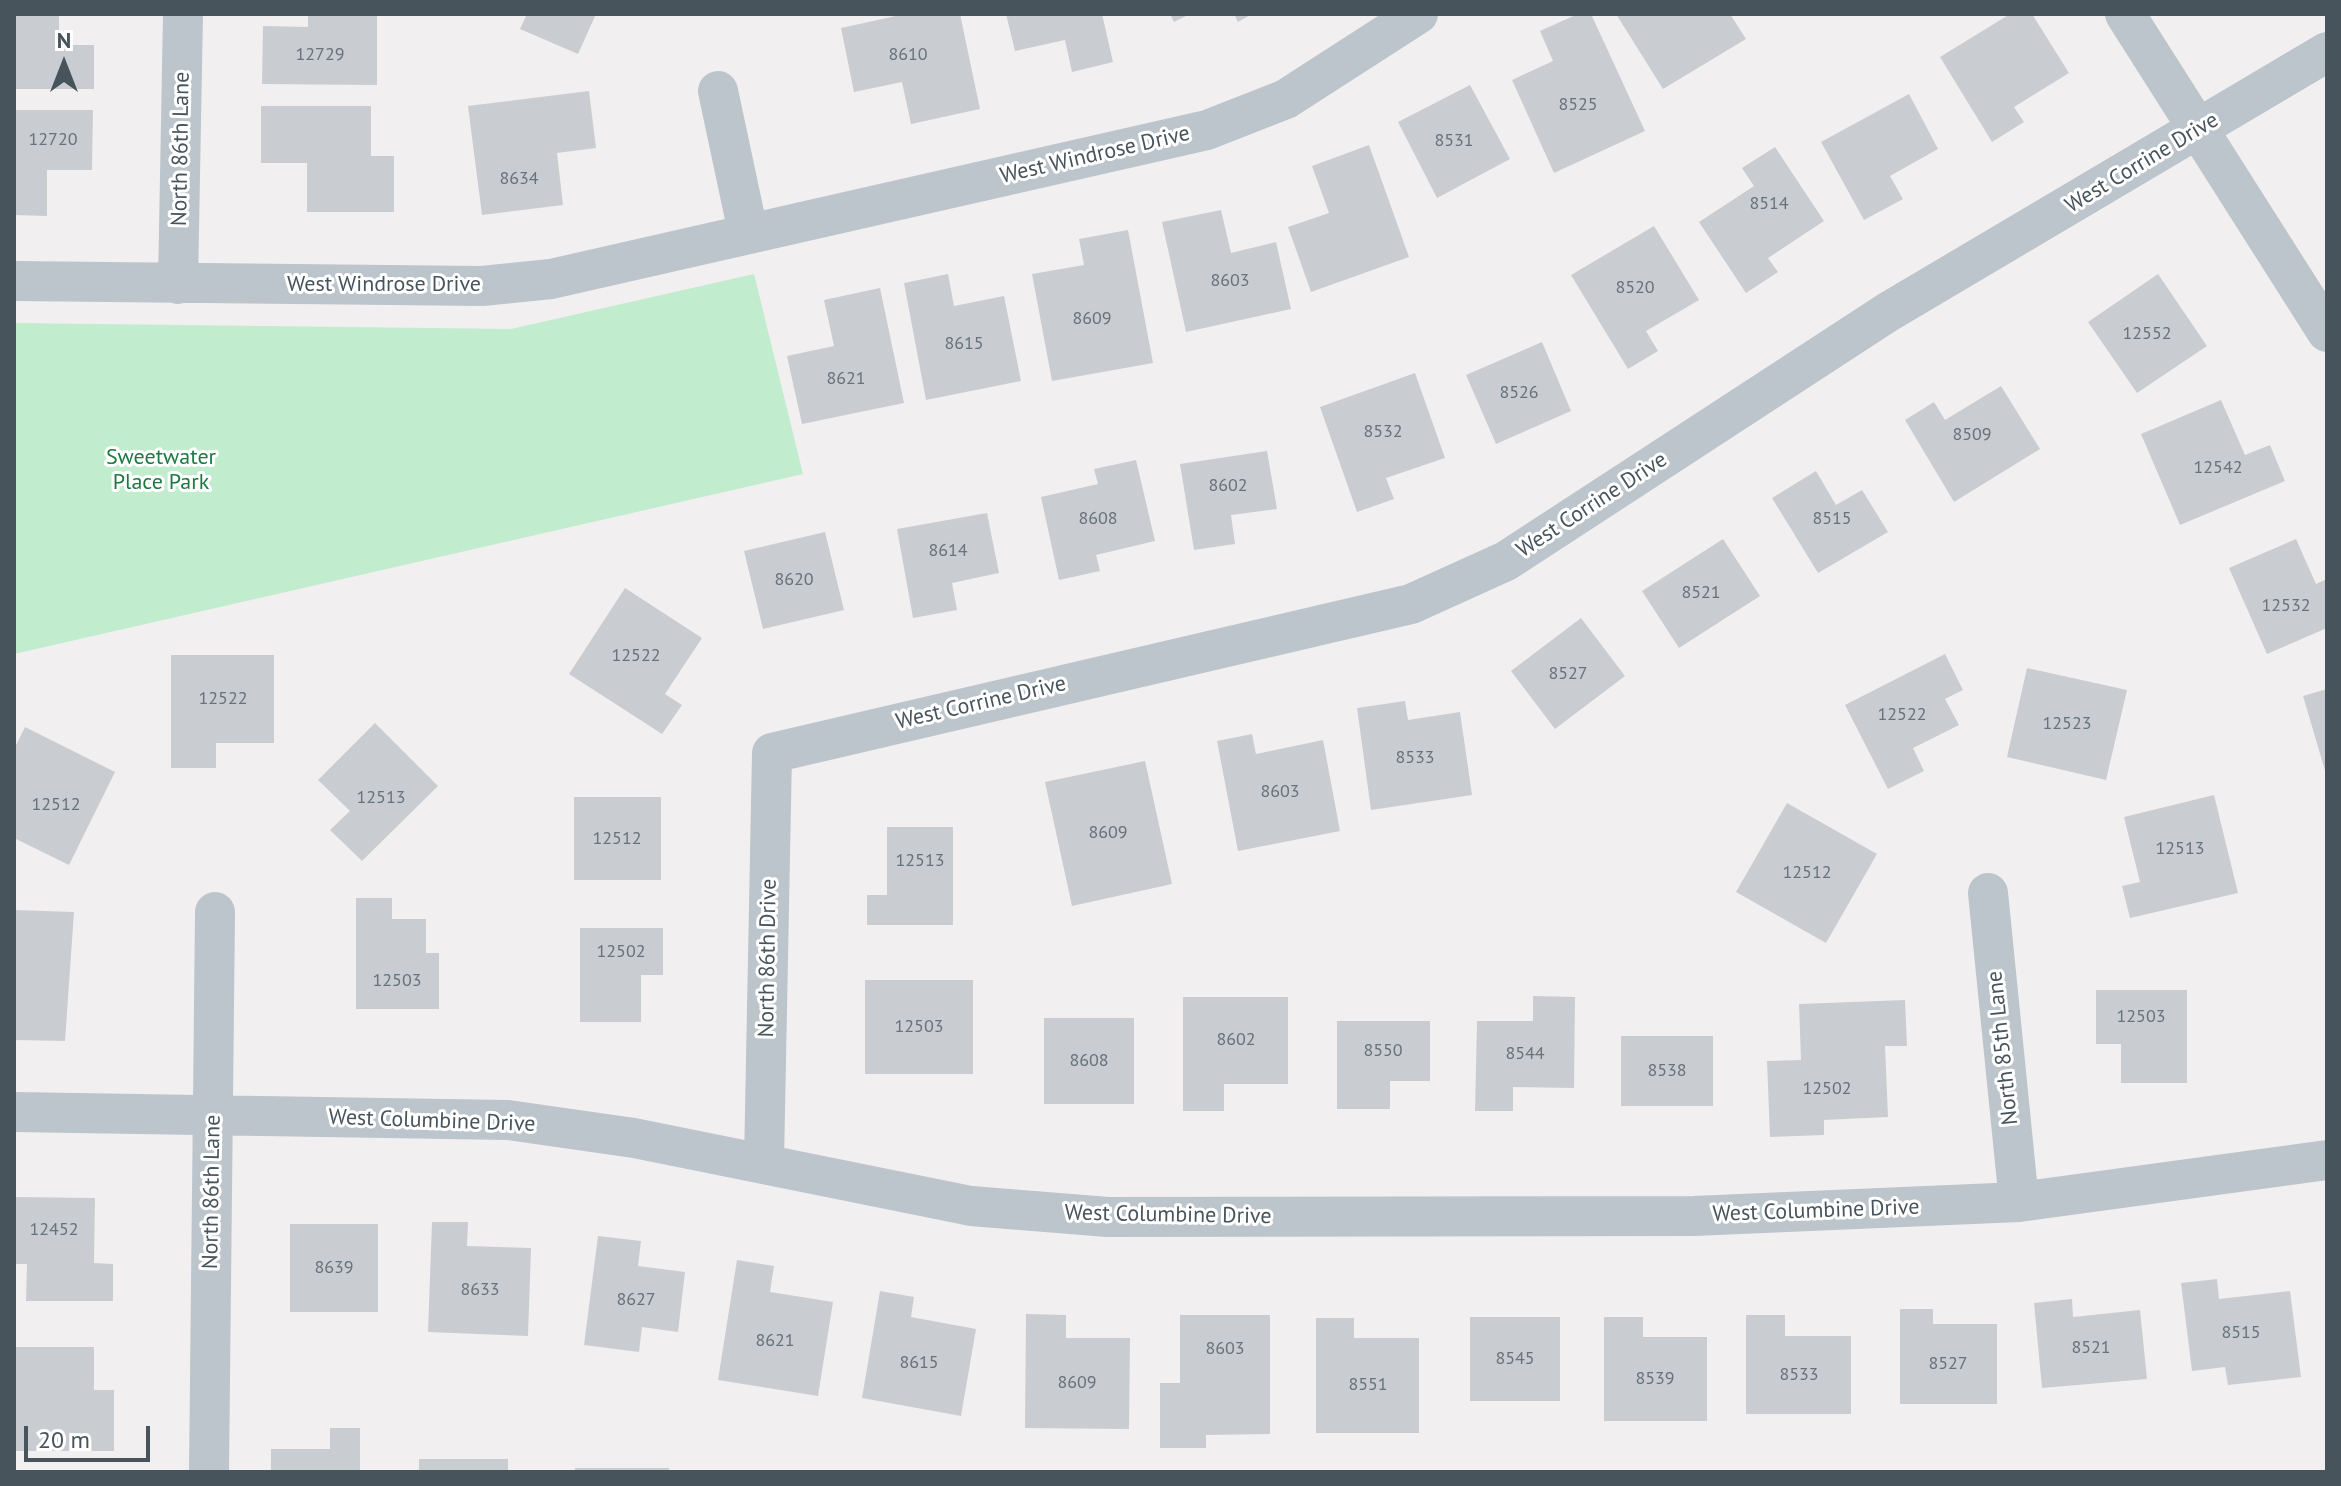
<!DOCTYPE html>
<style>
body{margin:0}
#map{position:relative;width:2341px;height:1486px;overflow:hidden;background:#f2eff0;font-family:"PT Sans",sans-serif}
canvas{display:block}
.frame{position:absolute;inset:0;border:16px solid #48545b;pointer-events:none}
.north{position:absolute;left:24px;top:24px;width:80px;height:80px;-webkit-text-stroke:6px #fff;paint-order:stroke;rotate:0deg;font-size:22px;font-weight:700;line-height:32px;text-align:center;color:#48545b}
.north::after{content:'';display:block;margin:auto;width:28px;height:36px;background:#48545b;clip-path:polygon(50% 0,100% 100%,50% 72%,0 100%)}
.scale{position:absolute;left:24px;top:1426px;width:126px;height:36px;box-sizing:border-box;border:4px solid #48545b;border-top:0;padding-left:10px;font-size:24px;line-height:28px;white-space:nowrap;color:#48545b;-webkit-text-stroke:6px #fff;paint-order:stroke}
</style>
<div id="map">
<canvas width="2341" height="1486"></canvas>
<div class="frame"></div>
<div class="north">N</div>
<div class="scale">20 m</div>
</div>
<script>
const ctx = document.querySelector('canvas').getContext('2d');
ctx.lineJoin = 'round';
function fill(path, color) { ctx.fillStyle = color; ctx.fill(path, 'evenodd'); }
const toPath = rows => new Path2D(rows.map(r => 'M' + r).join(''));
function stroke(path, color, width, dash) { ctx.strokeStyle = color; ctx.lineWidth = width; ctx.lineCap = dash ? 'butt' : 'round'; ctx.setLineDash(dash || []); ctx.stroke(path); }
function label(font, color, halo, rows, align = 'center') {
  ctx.font = font + ' "PT Sans",sans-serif'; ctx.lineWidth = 6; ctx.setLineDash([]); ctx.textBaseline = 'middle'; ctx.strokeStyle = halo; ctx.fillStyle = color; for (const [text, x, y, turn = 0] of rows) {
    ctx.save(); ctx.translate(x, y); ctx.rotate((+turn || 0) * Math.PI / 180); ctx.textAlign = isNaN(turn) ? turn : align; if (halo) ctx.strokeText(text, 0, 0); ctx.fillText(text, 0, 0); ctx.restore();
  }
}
fill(toPath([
 [754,274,803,474,14,654,14,323,511,329]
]), '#c1eccd');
fill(toPath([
 [14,14,59,14,59,45,94,45,94,89,14,89],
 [308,14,377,14,377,85,262,84,263,26,308,27],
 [527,14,596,14,578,54,520,29],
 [905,14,960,14,980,109,911,124,902,82,854,92,841,28],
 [1006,14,1102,14,1113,62,1072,72,1065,40,1015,51],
 [1170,14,1190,14,1174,22],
 [1234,14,1252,14,1238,22],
 [1578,14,1591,14,1645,131,1554,173,1512,80,1553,61,1540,31],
 [1616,14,1730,14,1746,39,1663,89],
 [2010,14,2032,14,2069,73,2014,107,2024,122,1992,142,1940,57],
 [1470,85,1510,159,1437,198,1398,122],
 [589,91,596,148,557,153,563,205,482,215,468,106],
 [1909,94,1938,149,1890,176,1903,199,1864,220,1821,142],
 [261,106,371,106,371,156,394,156,394,212,307,212,307,163,261,163],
 [14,110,93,110,92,170,47,170,47,216,14,215],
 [1369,145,1409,257,1311,292,1288,227,1329,213,1312,166],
 [1775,147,1824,221,1768,258,1778,272,1746,293,1699,222,1754,186,1742,168],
 [1221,210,1231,253,1276,242,1291,309,1186,332,1162,222],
 [1654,226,1699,300,1646,331,1658,351,1628,369,1571,275],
 [1128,230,1153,363,1052,381,1032,274,1084,265,1079,239],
 [948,274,954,306,1004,296,1021,381,926,400,904,283],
 [2158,274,2207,346,2137,393,2088,322],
 [880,288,904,403,802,424,787,356,834,346,824,300],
 [1542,342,1571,411,1496,444,1466,375],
 [1415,373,1445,458,1386,478,1394,499,1357,512,1320,407],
 [2001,386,2040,449,1954,502,1905,420,1934,402,1945,420],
 [2221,400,2245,455,2270,445,2285,481,2180,525,2141,434],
 [1267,451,1277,509,1231,515,1235,544,1194,550,1180,464],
 [1136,460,1155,541,1096,555,1100,571,1059,580,1041,497,1098,484,1094,469],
 [1816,471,1836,505,1862,490,1888,532,1818,573,1772,498],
 [987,513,999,573,952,583,957,610,913,618,897,529],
 [825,532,844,610,763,629,744,551],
 [1723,539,1760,596,1679,648,1642,591],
 [2296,539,2316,584,2327,579,2327,628,2267,654,2229,568],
 [625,588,702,638,665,694,682,705,662,734,569,674],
 [1581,618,1625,676,1555,729,1511,671],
 [1945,654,1963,690,1945,699,1959,725,1913,748,1924,771,1888,789,1845,705],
 [171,655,274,655,274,743,216,743,216,768,171,768],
 [2027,668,2127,690,2106,780,2007,757],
 [2327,689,2327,774,2326,774,2303,696],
 [1405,701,1408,720,1460,712,1472,795,1371,810,1357,708],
 [375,723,438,786,362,861,330,830,350,811,318,780],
 [25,727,115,772,69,865,14,838,14,749],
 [1252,734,1256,754,1323,740,1340,831,1238,851,1217,741],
 [1145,761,1172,884,1072,906,1045,782],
 [2214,795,2238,893,2130,918,2122,886,2140,882,2124,817],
 [574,797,661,797,661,880,574,880],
 [1787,803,1877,854,1826,943,1736,892],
 [887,827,953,827,953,925,867,925,867,895,887,895],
 [356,898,392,898,392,919,426,919,426,953,439,953,439,1009,356,1009],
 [14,910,74,912,65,1041,14,1040],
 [580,928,663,928,663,975,641,975,641,1022,580,1022],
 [865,980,973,980,973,1074,865,1074],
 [2096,990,2187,990,2187,1083,2121,1083,2121,1044,2096,1044],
 [1533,996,1575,997,1574,1088,1513,1087,1513,1111,1475,1111,1477,1021,1533,1021],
 [1183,997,1288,997,1288,1084,1224,1084,1224,1111,1183,1111],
 [1905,1000,1907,1046,1885,1046,1888,1117,1824,1120,1824,1135,1770,1137,1767,1061,1801,1060,1799,1004],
 [1044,1018,1134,1018,1134,1104,1044,1104],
 [1337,1021,1430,1021,1430,1081,1390,1081,1390,1109,1337,1109],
 [1621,1036,1713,1036,1713,1106,1621,1106],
 [14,1197,95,1198,94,1263,113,1264,113,1301,26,1301,27,1264,14,1264],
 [432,1222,468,1222,467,1246,531,1248,528,1336,428,1332],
 [290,1224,378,1224,378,1312,290,1312],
 [598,1236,641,1241,638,1266,685,1272,678,1332,642,1327,639,1352,584,1345],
 [737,1260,774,1266,770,1292,833,1302,818,1396,718,1380],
 [2217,1279,2219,1299,2290,1291,2301,1377,2228,1385,2225,1367,2192,1371,2181,1283],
 [880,1291,914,1297,911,1317,976,1329,961,1416,862,1398],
 [2072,1299,2073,1317,2140,1310,2147,1379,2042,1388,2034,1303],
 [1900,1309,1933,1309,1933,1324,1997,1324,1997,1404,1900,1404],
 [1026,1314,1066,1315,1066,1338,1130,1338,1129,1429,1025,1428],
 [1180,1315,1270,1315,1270,1434,1206,1435,1206,1448,1160,1448,1160,1383,1180,1383],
 [1746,1315,1785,1315,1785,1336,1851,1336,1851,1414,1746,1414],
 [1470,1317,1560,1317,1560,1401,1470,1401],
 [1604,1317,1643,1317,1643,1337,1707,1337,1707,1421,1604,1421],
 [1316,1318,1354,1318,1354,1338,1419,1338,1419,1433,1316,1433],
 [14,1347,94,1347,94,1390,114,1390,114,1451,14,1451],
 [330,1428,360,1428,360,1472,271,1472,271,1449,330,1449],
 [419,1459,508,1459,508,1472,419,1472],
 [575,1468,669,1468,669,1472,575,1472]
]), '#c9cdd1');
stroke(toPath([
 [2125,14,2327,332],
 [718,91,748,232],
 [14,281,482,286,551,279,1207,130,1286,99,1418,14],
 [178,284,183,14],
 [1988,893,2019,1202],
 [14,1112,508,1120,634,1138,971,1206,1108,1217,1694,1216,2019,1202,2327,1160],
 [764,1162,772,753,1411,604,1506,561,1888,312,2327,52],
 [209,1472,215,912]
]), '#bcc5cb', 40);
label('18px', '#687278', null, [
 ["12729",320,55],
 ["8610",908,55],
 ["8525",1578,105],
 ["12720",53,140],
 ["8531",1454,141],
 ["8634",519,179],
 ["8514",1769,204],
 ["8603",1230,281],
 ["8520",1635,288],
 ["8609",1092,319],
 ["12552",2147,334],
 ["8615",964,344],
 ["8621",846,379],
 ["8526",1519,393],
 ["8532",1383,432],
 ["8509",1972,435],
 ["12542",2218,468],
 ["8602",1228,486],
 ["8608",1098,519],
 ["8515",1832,519],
 ["8614",948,551],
 ["8620",794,580],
 ["8521",1701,593],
 ["12532",2286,606],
 ["12522",636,656],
 ["8527",1568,674],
 ["12522",223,699],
 ["12522",1902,715],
 ["12523",2067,724],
 ["8533",1415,758],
 ["8603",1280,792],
 ["12513",381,798],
 ["12512",56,805],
 ["8609",1108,833],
 ["12512",617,839],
 ["12513",2180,849],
 ["12513",920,861],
 ["12512",1807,873],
 ["12502",621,952],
 ["12503",397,981],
 ["12503",2141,1017],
 ["12503",919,1027],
 ["8602",1236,1040],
 ["8550",1383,1051],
 ["8544",1525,1054],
 ["8608",1089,1061],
 ["8538",1667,1071],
 ["12502",1827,1089],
 ["12452",54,1230],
 ["8639",334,1268],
 ["8633",480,1290],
 ["8627",636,1300],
 ["8515",2241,1333],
 ["8621",775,1341],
 ["8521",2091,1348],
 ["8603",1225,1349],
 ["8545",1515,1359],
 ["8615",919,1363],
 ["8527",1948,1364],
 ["8533",1799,1375],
 ["8539",1655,1379],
 ["8609",1077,1383],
 ["8551",1368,1385]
]);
label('22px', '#48545b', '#fff', [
 ["North 86th Lane",181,149,-89],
 ["West Windrose Drive",1095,155,-13],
 ["West Corrine Drive",2142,163,-31],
 ["West Windrose Drive",384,285],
 ["West Corrine Drive",1592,505,-33],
 ["West Corrine Drive",981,703,-13],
 ["North 86th Drive",768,958,-89],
 ["North 85th Lane",2003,1048,-96],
 ["West Columbine Drive",432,1121,2],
 ["North 86th Lane",212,1192,-89],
 ["West Columbine Drive",1816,1211,-2],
 ["West Columbine Drive",1168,1215,1]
]);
label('22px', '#1d7942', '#fff', [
 ["Sweetwater",161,458],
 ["Place Park",161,483]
]);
</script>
